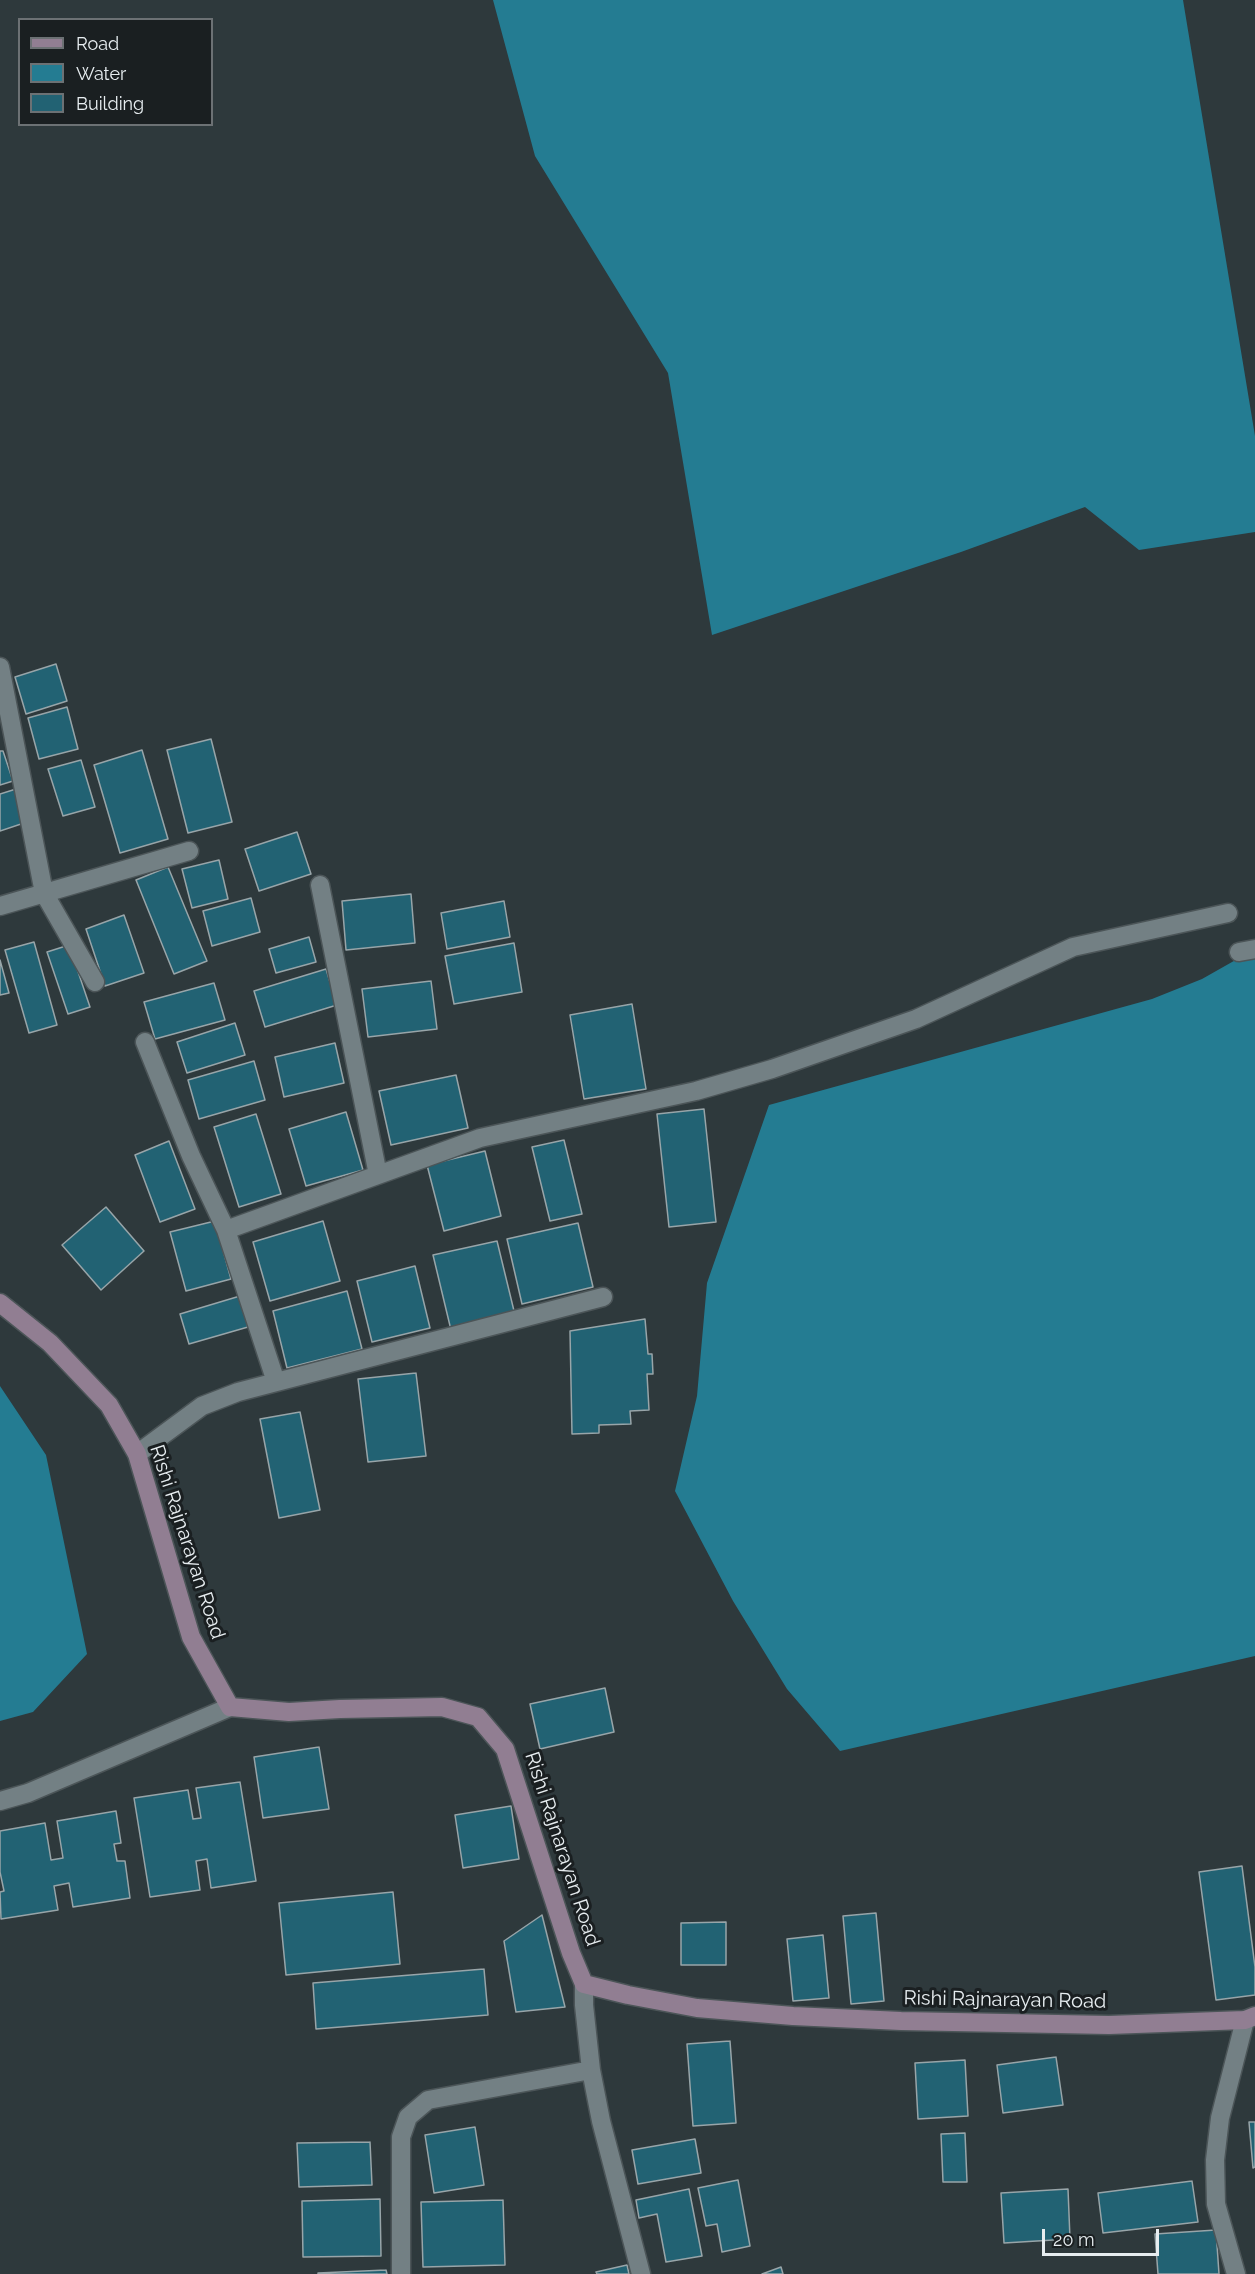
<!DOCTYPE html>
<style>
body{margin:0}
#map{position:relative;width:1255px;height:2274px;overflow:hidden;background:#2e393c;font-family:Raleway,sans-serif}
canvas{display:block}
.legend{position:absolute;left:18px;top:18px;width:195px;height:108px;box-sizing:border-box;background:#1a1f21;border:2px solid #6c7174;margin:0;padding:8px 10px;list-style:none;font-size:18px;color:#e7edf0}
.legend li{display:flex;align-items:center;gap:12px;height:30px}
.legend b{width:30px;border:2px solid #6c7174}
.scale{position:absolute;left:1042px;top:2229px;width:117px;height:27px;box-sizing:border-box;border:3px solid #e7edf0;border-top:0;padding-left:8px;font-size:18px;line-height:21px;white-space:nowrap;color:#e7edf0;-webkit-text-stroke:4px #1a1f21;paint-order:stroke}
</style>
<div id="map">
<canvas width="1255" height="2274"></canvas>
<ul class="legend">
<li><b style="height:8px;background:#917e92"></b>Road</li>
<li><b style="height:16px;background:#247c92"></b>Water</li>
<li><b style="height:16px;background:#226273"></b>Building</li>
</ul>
<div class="scale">20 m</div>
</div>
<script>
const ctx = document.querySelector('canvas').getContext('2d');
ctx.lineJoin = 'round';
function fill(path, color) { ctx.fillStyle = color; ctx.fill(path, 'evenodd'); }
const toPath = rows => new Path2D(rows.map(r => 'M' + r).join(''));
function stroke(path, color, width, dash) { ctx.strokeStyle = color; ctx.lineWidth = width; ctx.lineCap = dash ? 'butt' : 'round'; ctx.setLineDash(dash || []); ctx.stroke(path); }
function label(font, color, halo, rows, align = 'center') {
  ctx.font = font + ' Raleway,sans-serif'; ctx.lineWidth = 6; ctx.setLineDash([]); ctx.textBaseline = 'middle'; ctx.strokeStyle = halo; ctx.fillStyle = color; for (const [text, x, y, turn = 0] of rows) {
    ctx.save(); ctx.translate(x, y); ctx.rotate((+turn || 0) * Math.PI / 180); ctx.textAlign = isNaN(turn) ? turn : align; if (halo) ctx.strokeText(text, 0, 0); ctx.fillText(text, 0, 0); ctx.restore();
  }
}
fill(toPath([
 [493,0,1183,0,1255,436,1255,532,1139,550,1085,507,961,552,712,635,668,373,535,156],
 [1255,949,1255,1656,840,1751,787,1689,733,1601,675,1491,697,1396,707,1283,769,1105,1152,999,1202,979],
 [0,1386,46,1455,87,1654,33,1712,0,1721]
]), '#247c92');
const building = toPath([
 [56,664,67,701,26,714,15,677,56,664],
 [67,707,78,749,39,759,28,718,67,707],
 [211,739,232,822,188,833,167,750,211,739],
 [142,750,168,839,120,853,94,765,142,750],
 [0,751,3,751,13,781,0,785,0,751],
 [81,760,95,807,63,816,48,769,81,760],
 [16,789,27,822,0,831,0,794,16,789],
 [297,832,311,874,259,891,245,849,297,832],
 [219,860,228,899,192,908,182,869,219,860],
 [168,867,207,961,174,974,136,880,168,867],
 [411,894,415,943,346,950,342,901,411,894],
 [251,898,260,932,212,946,203,911,251,898],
 [504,901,510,937,447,949,441,913,504,901],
 [124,915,144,973,105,986,86,929,124,915],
 [309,937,316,962,276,973,269,949,309,937],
 [34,942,57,1025,29,1033,5,950,34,942],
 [514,943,522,992,454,1004,445,956,514,943],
 [69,945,90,1007,68,1014,47,952,69,945],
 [0,960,9,993,0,995,0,960],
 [326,969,337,1005,265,1027,254,991,326,969],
 [431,981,437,1029,368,1037,362,989,431,981],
 [214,983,225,1020,155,1039,144,1002,214,983],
 [632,1004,646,1089,584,1099,570,1015,632,1004],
 [235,1023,245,1055,187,1073,177,1042,235,1023],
 [335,1043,344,1083,284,1097,275,1057,335,1043],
 [254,1061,265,1100,199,1119,188,1080,254,1061],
 [456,1075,468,1128,391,1145,379,1091,456,1075],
 [704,1109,716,1222,669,1227,657,1114,704,1109],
 [346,1112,363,1170,306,1186,289,1129,346,1112],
 [256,1114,281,1194,239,1207,214,1127,256,1114],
 [564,1140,582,1214,550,1221,532,1147,564,1140],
 [169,1141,195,1209,160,1222,135,1155,169,1141],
 [485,1151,501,1216,444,1231,427,1165,485,1151],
 [106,1207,144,1251,101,1290,62,1245,106,1207],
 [215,1221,231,1279,186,1291,170,1232,215,1221],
 [323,1221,340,1281,270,1301,253,1242,323,1221],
 [578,1223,593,1287,522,1304,507,1239,578,1223],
 [497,1241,515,1315,451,1330,433,1255,497,1241],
 [415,1266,430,1328,372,1342,357,1281,415,1266],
 [347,1291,362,1349,287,1368,273,1311,347,1291],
 [240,1296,248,1327,189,1344,180,1314,240,1296],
 [645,1319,648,1354,652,1354,653,1374,647,1374,649,1410,630,1411,631,1424,599,1425,599,1433,572,1434,570,1331,645,1319],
 [416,1373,426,1456,368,1462,358,1379,416,1373],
 [300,1412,320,1510,279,1518,260,1419,300,1412],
 [605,1688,614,1732,540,1749,530,1704,605,1688],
 [319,1747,329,1809,263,1818,254,1757,319,1747],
 [240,1782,256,1881,211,1888,207,1859,196,1861,200,1890,150,1897,134,1798,188,1790,193,1819,201,1818,196,1788,240,1782],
 [511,1806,519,1859,463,1868,455,1815,511,1806],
 [116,1811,121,1843,114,1844,117,1861,125,1861,130,1898,73,1907,69,1883,54,1886,58,1910,1,1919,0,1892,4,1891,0,1872,0,1831,45,1823,51,1860,63,1858,57,1821,116,1811],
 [1242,1866,1255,1967,1255,1995,1216,2000,1199,1872,1242,1866],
 [393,1892,400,1964,286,1975,279,1903,393,1892],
 [876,1913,884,2001,851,2004,843,1916,876,1913],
 [542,1915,565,2007,516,2012,504,1941,542,1915],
 [726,1922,726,1965,681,1965,681,1923,726,1922],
 [823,1935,829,1998,793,2001,787,1939,823,1935],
 [484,1969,488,2015,316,2029,313,1983,484,1969],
 [730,2041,736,2123,693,2126,687,2044,730,2041],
 [1056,2057,1063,2105,1003,2113,997,2065,1056,2057],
 [965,2060,968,2116,918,2119,915,2063,965,2060],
 [1249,2122,1255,2122,1255,2167,1253,2168,1249,2122],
 [475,2127,484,2185,434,2193,425,2135,475,2127],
 [965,2133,967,2182,943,2182,941,2134,965,2133],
 [695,2139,701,2173,638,2184,632,2150,695,2139],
 [370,2142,372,2185,299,2187,297,2143,370,2142],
 [738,2180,750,2246,722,2252,717,2224,706,2226,698,2188,738,2180],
 [1192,2181,1198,2222,1103,2233,1098,2193,1192,2181],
 [689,2189,702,2256,666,2262,657,2214,639,2218,636,2200,689,2189],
 [1068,2189,1070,2239,1004,2243,1001,2193,1068,2189],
 [380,2199,381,2256,303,2257,302,2201,380,2199],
 [503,2200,505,2265,423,2267,421,2202,503,2200],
 [1216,2230,1219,2274,1158,2274,1155,2234,1216,2230],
 [627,2265,629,2274,597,2274,596,2272,627,2265],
 [781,2267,783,2274,762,2274,781,2267],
 [386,2270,387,2274,318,2274,318,2273,386,2270]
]);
fill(building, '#226273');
stroke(building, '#98a5a9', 1.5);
const street = toPath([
 [0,667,44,893,95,982],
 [320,885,378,1175],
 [0,906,189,851],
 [1239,952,1255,949],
 [145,1042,191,1156,226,1230,276,1382],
 [226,1230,480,1138,696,1091,772,1069,916,1019,1073,947,1228,913],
 [137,1454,202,1406,238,1392,603,1297],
 [0,1801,28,1793,230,1707],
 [584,1984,584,2005,591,2070,601,2121,641,2274],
 [401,2274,401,2137,408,2117,428,2100,591,2070],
 [1236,2274,1216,2204,1215,2160,1220,2118,1245,2020]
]);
const secondary = toPath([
 [0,1303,50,1343,109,1405,137,1454,191,1637,230,1707,289,1712,340,1709,442,1707,478,1717,505,1749,571,1953,584,1984,628,1995,697,2008,793,2016,901,2021,1109,2025,1245,2020,1255,2016]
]);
stroke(street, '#4c5558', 21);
stroke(secondary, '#4c5558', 21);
stroke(street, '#738084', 18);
stroke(secondary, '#917e92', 18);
label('20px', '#e7edf0', '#1a1f21', [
 ["Rishi Rajnarayan Road",187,1542,72],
 ["Rishi Rajnarayan Road",562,1849,72],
 ["Rishi Rajnarayan Road",1005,2000,1]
]);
</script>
